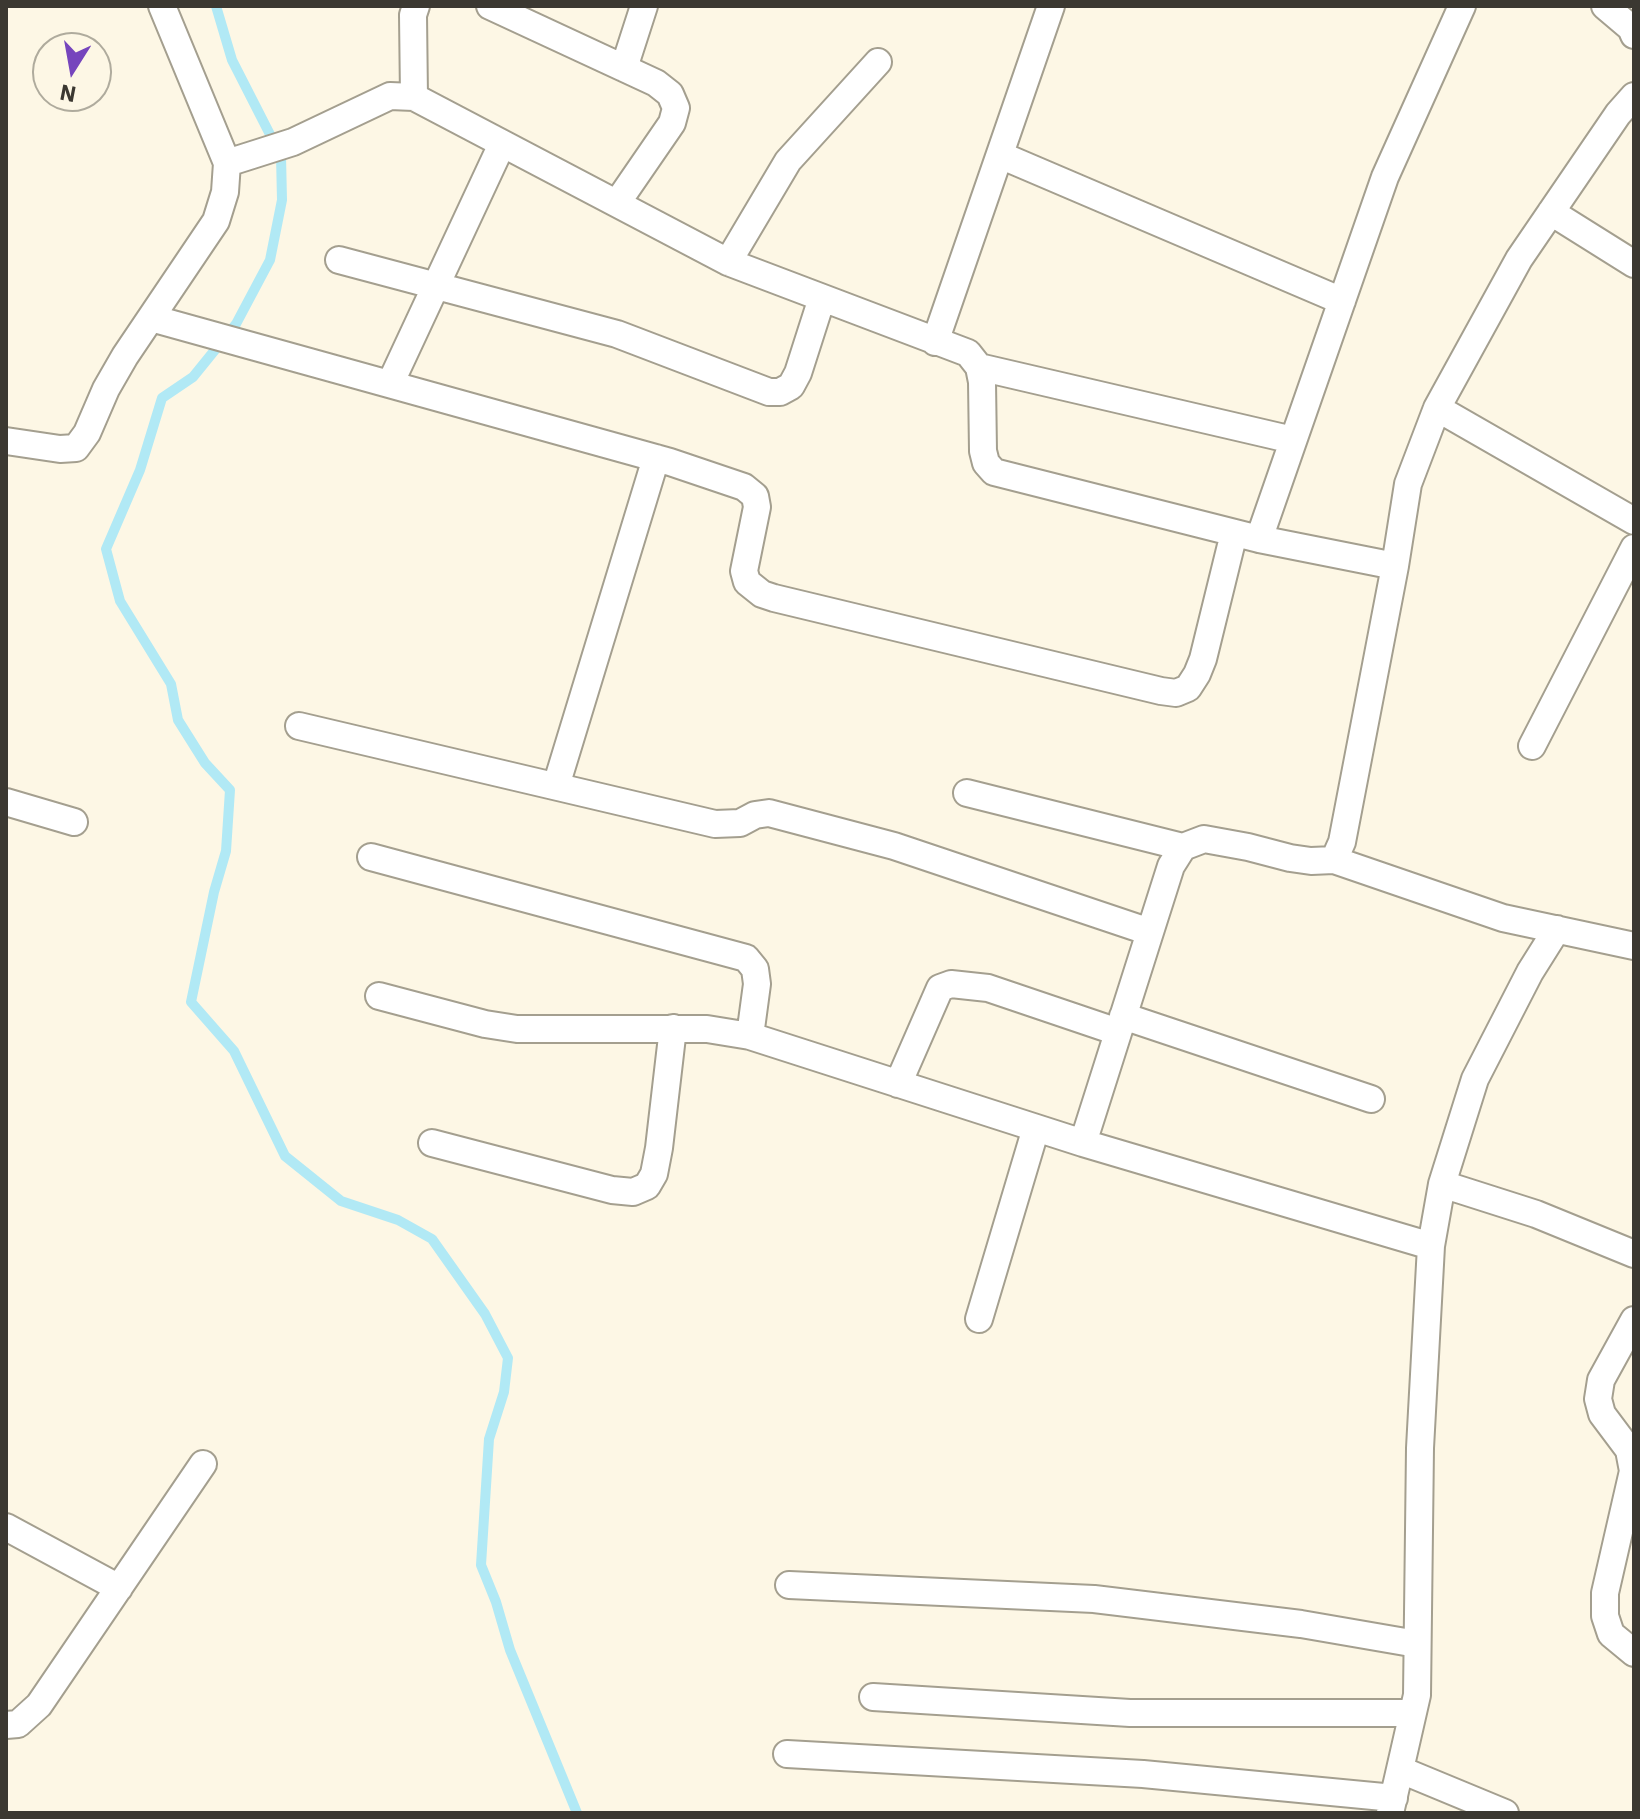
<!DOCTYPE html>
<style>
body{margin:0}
#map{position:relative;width:1640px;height:1819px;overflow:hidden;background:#fdf7e5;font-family:"IBM Plex Sans",sans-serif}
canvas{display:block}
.frame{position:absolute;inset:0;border:8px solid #3b3831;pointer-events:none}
.north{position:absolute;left:32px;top:32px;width:80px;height:80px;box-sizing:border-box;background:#fdf7e5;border:2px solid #afab9d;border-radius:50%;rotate:191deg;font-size:22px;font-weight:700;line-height:32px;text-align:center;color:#3b3831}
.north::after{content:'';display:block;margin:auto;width:28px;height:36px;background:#7645bd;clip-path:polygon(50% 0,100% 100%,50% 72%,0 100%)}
</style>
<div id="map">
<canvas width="1640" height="1819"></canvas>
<div class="frame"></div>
<div class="north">N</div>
</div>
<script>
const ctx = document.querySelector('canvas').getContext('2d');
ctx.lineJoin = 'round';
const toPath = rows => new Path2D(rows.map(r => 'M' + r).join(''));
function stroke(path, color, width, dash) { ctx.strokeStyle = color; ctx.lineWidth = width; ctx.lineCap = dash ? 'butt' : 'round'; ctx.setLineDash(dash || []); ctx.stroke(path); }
stroke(toPath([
 [216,6,232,60,281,156,282,200,270,260,236,324,193,377,162,398,140,470,106,549,120,601,171,684,178,720,205,763,230,790,226,851,214,892,191,1002,234,1051,285,1156,341,1201,398,1220,432,1239,485,1314,508,1358,504,1392,489,1439,481,1565,496,1602,510,1650,577,1813]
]), '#b1e9f5', 10);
const minor = toPath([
 [490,6,656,83,670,94,676,108,672,123,617,203],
 [1605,6,1631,28,1634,35],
 [624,68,644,6],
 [414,97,413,15,416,6],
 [1000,155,1342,301],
 [227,163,293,142,390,96,414,97,728,262,968,353,979,367,982,382,983,451,986,463,994,472,1259,539,1395,566],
 [1551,212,1634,264],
 [339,260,617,334,769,392,780,392,791,386,798,373,822,298],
 [728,262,788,161,878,62],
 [151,318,670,462,744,487,755,496,757,507,744,571,747,582,762,594,774,598,1161,691,1176,693,1188,688,1197,674,1203,659,1234,533],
 [935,342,1051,6],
 [979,367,1293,440],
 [390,384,502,144],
 [1437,408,1634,521],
 [6,441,60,449,76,448,87,433,106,389,125,356,216,221,225,192,227,163,162,6],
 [1259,539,1385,177,1462,6],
 [299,726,715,824,740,823,755,815,769,813,894,846,1150,932],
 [1532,746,1634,548],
 [556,786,656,458],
 [967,793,1183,847],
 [6,802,74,822],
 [371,857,746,958,755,969,757,984,750,1036],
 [1334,860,1503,918,1634,946],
 [379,996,485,1024,517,1029,707,1029,750,1036,1083,1143,1431,1246],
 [1123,1016,1371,1099],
 [898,1084,940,988,951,984,988,988,1118,1032],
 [432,1143,612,1190,633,1192,647,1186,654,1174,659,1148,673,1028],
 [1083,1143,1171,866,1183,847,1204,839,1248,847,1290,858,1311,861,1334,860,1342,842,1395,566,1408,484,1437,408,1519,259,1618,114,1634,96],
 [1442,1184,1536,1214,1634,1254],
 [979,1319,1036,1128],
 [1634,1320,1601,1380,1598,1399,1602,1414,1629,1450,1633,1471,1605,1593,1605,1616,1611,1634,1634,1653],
 [6,1527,119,1588],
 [789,1585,1094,1599,1301,1624,1417,1644],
 [873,1697,1130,1713,1412,1713],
 [6,1725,18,1724,39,1705,203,1464],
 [787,1754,1143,1774,1394,1798],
 [1401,1770,1505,1813],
 [1390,1813,1417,1695,1420,1448,1431,1246,1442,1184,1475,1079,1530,972,1557,929]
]);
stroke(minor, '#a49f8f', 30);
stroke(minor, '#fff', 26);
</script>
